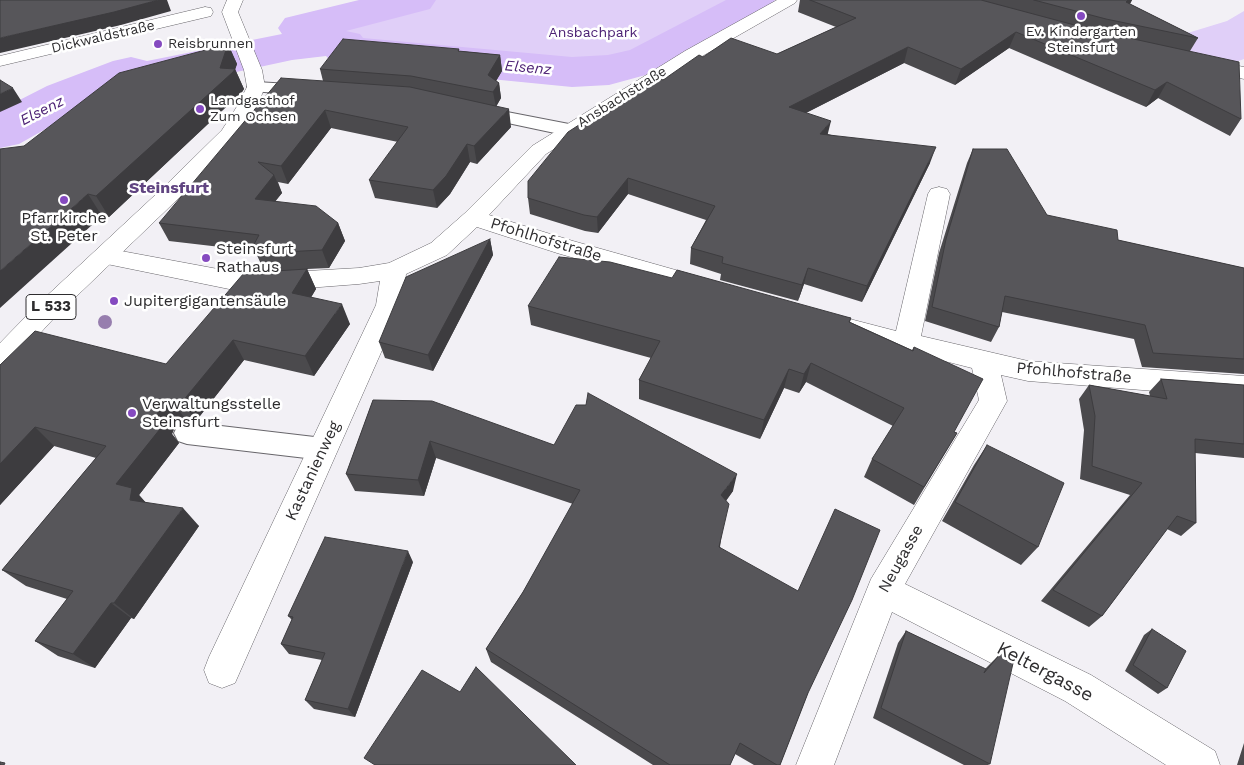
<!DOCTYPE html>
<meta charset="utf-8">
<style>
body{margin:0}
canvas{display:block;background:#f2f0f5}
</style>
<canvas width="1244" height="765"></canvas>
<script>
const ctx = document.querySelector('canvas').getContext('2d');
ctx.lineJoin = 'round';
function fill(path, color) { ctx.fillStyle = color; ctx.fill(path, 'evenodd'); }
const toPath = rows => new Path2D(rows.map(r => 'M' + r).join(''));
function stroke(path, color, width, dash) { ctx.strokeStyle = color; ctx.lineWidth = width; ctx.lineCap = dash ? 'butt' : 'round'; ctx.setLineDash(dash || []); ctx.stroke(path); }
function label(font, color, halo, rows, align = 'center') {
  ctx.font = font + ' "Work Sans",sans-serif'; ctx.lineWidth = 5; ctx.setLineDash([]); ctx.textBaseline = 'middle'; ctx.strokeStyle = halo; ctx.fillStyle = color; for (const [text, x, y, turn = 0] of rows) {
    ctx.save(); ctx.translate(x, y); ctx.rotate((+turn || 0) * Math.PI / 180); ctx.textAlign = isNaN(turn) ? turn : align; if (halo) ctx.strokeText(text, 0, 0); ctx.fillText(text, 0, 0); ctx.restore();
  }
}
fill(toPath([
 [430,0,746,0,743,5,645,57,606,67,319,38,303,31],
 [1244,11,1244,59,1233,63,1145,46,1227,21]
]), '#e0cff8');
fill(toPath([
 [359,0,436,0,430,9,346,31,360,34,363,38,572,57,608,55,630,50,726,0,775,0,763,16,664,70,609,85,572,87,348,65,331,61,326,56,292,60,102,101,83,108,19,144,0,148,0,110,47,86,113,61,131,57,147,61,282,34,278,28,285,18,359,0]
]), '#d6bdf8');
const service = toPath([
 [256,82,307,85,313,86,316,90,313,94,307,95,250,91,247,87,250,83,256,82],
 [476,106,569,124,575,126,578,130,575,134,569,136,470,115,467,111,470,107,476,106],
 [187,422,323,438,332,441,336,449,332,457,323,460,187,444,178,441,174,433,178,425,187,422]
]);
const minor = toPath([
 [777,0,797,0,795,3,697,59,546,154,489,215,573,241,718,282,721,288,718,294,709,297,557,253,477,227,447,255,406,274,402,305,235,683,222,688,209,683,204,670,209,657,376,305,380,281,359,284,255,292,234,290,97,262,93,256,97,250,105,248,234,272,255,274,359,268,389,263,431,243,465,213,532,146,685,51,777,0],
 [1202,59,1244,67,1244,79,1196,68,1193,64,1196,60,1202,59],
 [939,187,947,189,950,194,921,336,1028,361,1244,376,1244,398,1028,381,1001,375,1007,401,905,584,1091,675,1215,751,1220,765,1166,765,1065,701,892,612,834,765,796,765,871,579,979,400,972,368,846,336,837,334,833,327,837,320,846,318,896,331,928,194,931,189,939,187]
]);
const tertiary = toPath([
 [205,7,211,8,213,12,211,16,0,66,0,56,205,7]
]);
const primary = toPath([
 [227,0,243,0,238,12,262,70,265,87,256,108,236,138,183,194,56,316,9,367,0,370,0,343,38,304,167,184,222,130,236,108,247,87,244,70,222,12,227,0]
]);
stroke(service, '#68666b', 2);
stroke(minor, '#68666b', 1);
stroke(tertiary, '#68666b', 1);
stroke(primary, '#68666b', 1);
fill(service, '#fff');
fill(minor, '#fff');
fill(tertiary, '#fff');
fill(primary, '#fff');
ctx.fillStyle = '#977eae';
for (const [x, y] of [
 [105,322]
]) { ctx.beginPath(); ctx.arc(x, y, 7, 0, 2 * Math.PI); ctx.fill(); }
fill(toPath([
 [800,0,1132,0,1130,4,1198,38,1190,51,1241,119,1230,136,1158,98,1146,107,1009,48,955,85,904,63,806,113,828,134,930,163,862,302,804,284,798,301,720,280,721,274,690,264,691,248,706,220,628,194,598,233,585,231,530,214,528,198,601,112,663,80,703,57,777,54,836,27,798,12],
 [228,44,237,64,235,69,244,89,242,92,109,217,102,216,24,146],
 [459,49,459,51,500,55,502,71,496,81,499,83,501,98,496,106,511,127,477,164,470,162,450,194,437,208,375,198,369,180,398,142,331,128,288,184,278,182,282,193,275,201,338,223,345,241,329,268,307,269,316,289,311,297,350,324,314,376,244,360,196,421,186,420,176,424,172,434,179,443,139,495,145,502,199,526,134,619,131,618,95,668,58,656,35,641,67,599,26,586,2,570,96,458,54,446,0,505,0,365,166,364,273,271,270,264,261,264,255,251,169,241,159,223,323,81,320,69],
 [973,149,1047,215,1118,240,1244,268,1244,374,1142,367,1134,339,1002,312,999,327,991,342,925,321,939,253,967,163],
 [490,239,493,255,433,371,385,358,379,342],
 [672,278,851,318,850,322,912,350,914,347,954,432,957,433,914,505,864,477,872,459,893,426,806,382,799,393,784,388,760,439,639,399,639,380,651,358,531,325,528,306],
 [1161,379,1244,385,1244,458,1195,453,1196,523,1181,536,1167,529,1102,616,1089,627,1041,601,1130,495,1080,479,1084,430,1079,399,1089,385,1150,396,1149,392],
 [373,400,554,445,733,491,726,501,720,547,808,693,780,765,754,765,735,754,730,765,653,765,491,662,486,649,523,592,573,504,436,458,424,496,355,491,346,474],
 [987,445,1038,547,1021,565,942,521,974,465],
 [413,562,355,717,314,709,305,700,322,660,289,654,281,644,292,620,288,616],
 [1152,629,1167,688,1158,694,1125,671,1144,635],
 [906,631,985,669,1001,653,990,764,988,765,964,765,873,718,898,643],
 [1244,743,1244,765,1237,765]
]), '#4b4a4d');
fill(toPath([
 [158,0,167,0,171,11,121,25,0,53,0,38],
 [1128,0,1132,0,1126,11,1126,2],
 [1016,32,1009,48,955,85,961,69],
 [228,44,237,64,235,70,235,69,244,89,242,92,109,217,96,196,220,68],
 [908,47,904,63,786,123,789,107],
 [500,55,502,71,490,91,488,75],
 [1167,82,1158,98,1146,107,1155,90],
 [499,83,501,98,496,107,493,92],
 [13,88,22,102,0,112,0,94],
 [509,109,511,127,477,164,474,146],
 [325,110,331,128,288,184,281,166],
 [831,121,827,137,820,134],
 [467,144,470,162,450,194,437,208,433,190],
 [936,147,930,163,862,302,867,286],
 [274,175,282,193,263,217,255,199],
 [628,178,628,194,598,233,597,217],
 [88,194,102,216,0,308,0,271],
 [338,223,345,241,329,268,322,250],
 [490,239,493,255,433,371,428,355],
 [808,268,804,284,798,301,802,285],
 [307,269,316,289,302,313,292,293],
 [342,304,350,324,314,376,305,356],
 [233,340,244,360,196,421,182,402],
 [811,363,806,382,799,393,804,374],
 [789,369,784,388,760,439,764,420],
 [172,401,186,420,176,424,172,434,179,443,139,495,149,506,148,517,116,484,161,405],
 [35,427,54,446,0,505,0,464],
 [430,441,436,458,424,496,418,480],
 [737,474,733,491,718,511,721,495],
 [183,508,199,526,134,619,114,603],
 [408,551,413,562,355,717,348,709],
 [111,603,131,618,95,668,73,654]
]), '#3d3c3f');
const building = toPath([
 [0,0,158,0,114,12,0,38,0,0],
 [810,0,981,0,1097,31,1239,62,1241,119,1167,82,1155,90,1016,32,961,69,908,47,789,107,831,121,820,134,936,147,867,286,808,268,802,285,722,263,723,257,691,248,715,206,628,178,597,217,584,215,528,198,528,181,568,132,599,112,601,112,659,78,663,80,699,55,703,57,731,38,777,54,856,18,810,0],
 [1034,0,1128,0,1126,2,1198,38,1106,19,1034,0],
 [343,39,459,49,458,51,500,55,488,75,499,83,493,92,411,76,320,69,343,39],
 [228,44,220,68,235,69,233,72,96,196,88,194,0,271,0,149,24,146,119,73,228,44],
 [281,78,410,87,509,109,474,146,467,144,446,176,433,190,369,180,408,127,325,110,281,166,258,162,274,175,255,199,316,206,338,223,322,250,264,253,270,247,253,246,259,235,159,223,281,78],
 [0,80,13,88,0,94,0,80],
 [973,149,1007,149,1047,215,1117,230,1118,240,1244,268,1244,359,1153,353,1145,325,1005,296,999,327,932,307,946,239,973,149],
 [490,239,428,355,379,342,406,277,490,239],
 [559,257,610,262,672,278,677,270,847,317,851,318,849,322,913,351,914,347,983,379,954,432,957,433,924,487,872,459,904,408,811,363,804,374,789,369,764,420,639,380,660,341,528,306,559,257],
 [307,269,292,293,342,304,305,356,233,340,182,402,172,401,161,405,157,415,164,424,116,484,132,488,130,500,183,508,114,603,111,603,73,654,35,641,73,591,2,570,106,446,35,427,0,464,0,365,35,331,166,364,244,273,307,269],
 [1161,379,1244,385,1244,444,1195,439,1196,523,1177,516,1102,616,1053,590,1142,483,1092,466,1095,416,1089,385,1167,399,1161,379],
 [588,393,737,474,721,495,729,504,719,547,798,591,835,509,880,530,852,600,808,693,780,765,777,765,740,743,730,765,670,765,486,649,523,592,580,490,430,441,418,480,346,474,373,400,432,401,554,445,576,405,586,405,588,393],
 [987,445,1064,483,1038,547,955,502,987,445],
 [325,537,408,551,348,709,305,700,325,653,281,644,293,617,288,616,325,537],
 [1152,629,1186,651,1167,688,1133,665,1152,629],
 [906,631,986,669,984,673,1001,653,1014,659,990,764,881,708,906,631],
 [476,667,576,765,375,765,364,758,422,670,460,692,476,667],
 [0,762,5,763,4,765,0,765,0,762]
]);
fill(building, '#57565a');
stroke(building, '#3d3c3f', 1);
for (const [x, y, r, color] of [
 [1081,16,5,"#854ac0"],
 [158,44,5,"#854ac0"],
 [200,109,5,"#854ac0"],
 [64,200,5,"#854ac0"],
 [206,258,5,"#854ac0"],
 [114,301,5,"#854ac0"],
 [132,413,5,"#854ac0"]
]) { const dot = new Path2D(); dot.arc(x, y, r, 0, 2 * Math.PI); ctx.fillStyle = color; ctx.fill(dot); stroke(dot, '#fff', 2); }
label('14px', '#2e2d2f', '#fff', [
 ["Ev. Kindergarten",1081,32,"center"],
 ["Steinsfurt",1081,48,"center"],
 ["Reisbrunnen",168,44],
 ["Landgasthof",210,101],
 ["Zum Ochsen",210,117]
], 'left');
label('14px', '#4c2174', '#fff', [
 ["Ansbachpark",593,33]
]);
label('14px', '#2e2d2f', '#fff', [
 ["Dickwaldstraße",103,37,-13],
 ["Ansbachstraße",622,97,-32]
]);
label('italic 15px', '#4c2174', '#fff', [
 ["Elsenz",528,68,5],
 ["Elsenz",42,111,-27]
]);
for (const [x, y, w] of [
 [51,307,50]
]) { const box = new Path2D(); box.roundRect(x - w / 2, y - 12.5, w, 25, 4); ctx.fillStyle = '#fff'; ctx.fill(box); stroke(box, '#2e2d2f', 1); }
label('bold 15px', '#2e2d2f', null, [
 ["L 533",51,307]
]);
label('bold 16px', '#604481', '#fff', [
 ["Steinsfurt",169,188]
]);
label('16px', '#2e2d2f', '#fff', [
 ["Pfarrkirche",64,218,"center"],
 ["St. Peter",64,236,"center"],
 ["Steinsfurt",216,249],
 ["Rathaus",216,267],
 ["Jupitergigantensäule",124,301],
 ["Verwaltungsstelle",142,404],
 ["Steinsfurt",142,422]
], 'left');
label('16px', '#2e2d2f', '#fff', [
 ["Pfohlhofstraße",546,240,17],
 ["Pfohlhofstraße",1074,373,5],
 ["Kastanienweg",313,471,-65],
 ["Neugasse",901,559,-61]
]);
label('19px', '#2e2d2f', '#fff', [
 ["Keltergasse",1045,672,28]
]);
</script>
